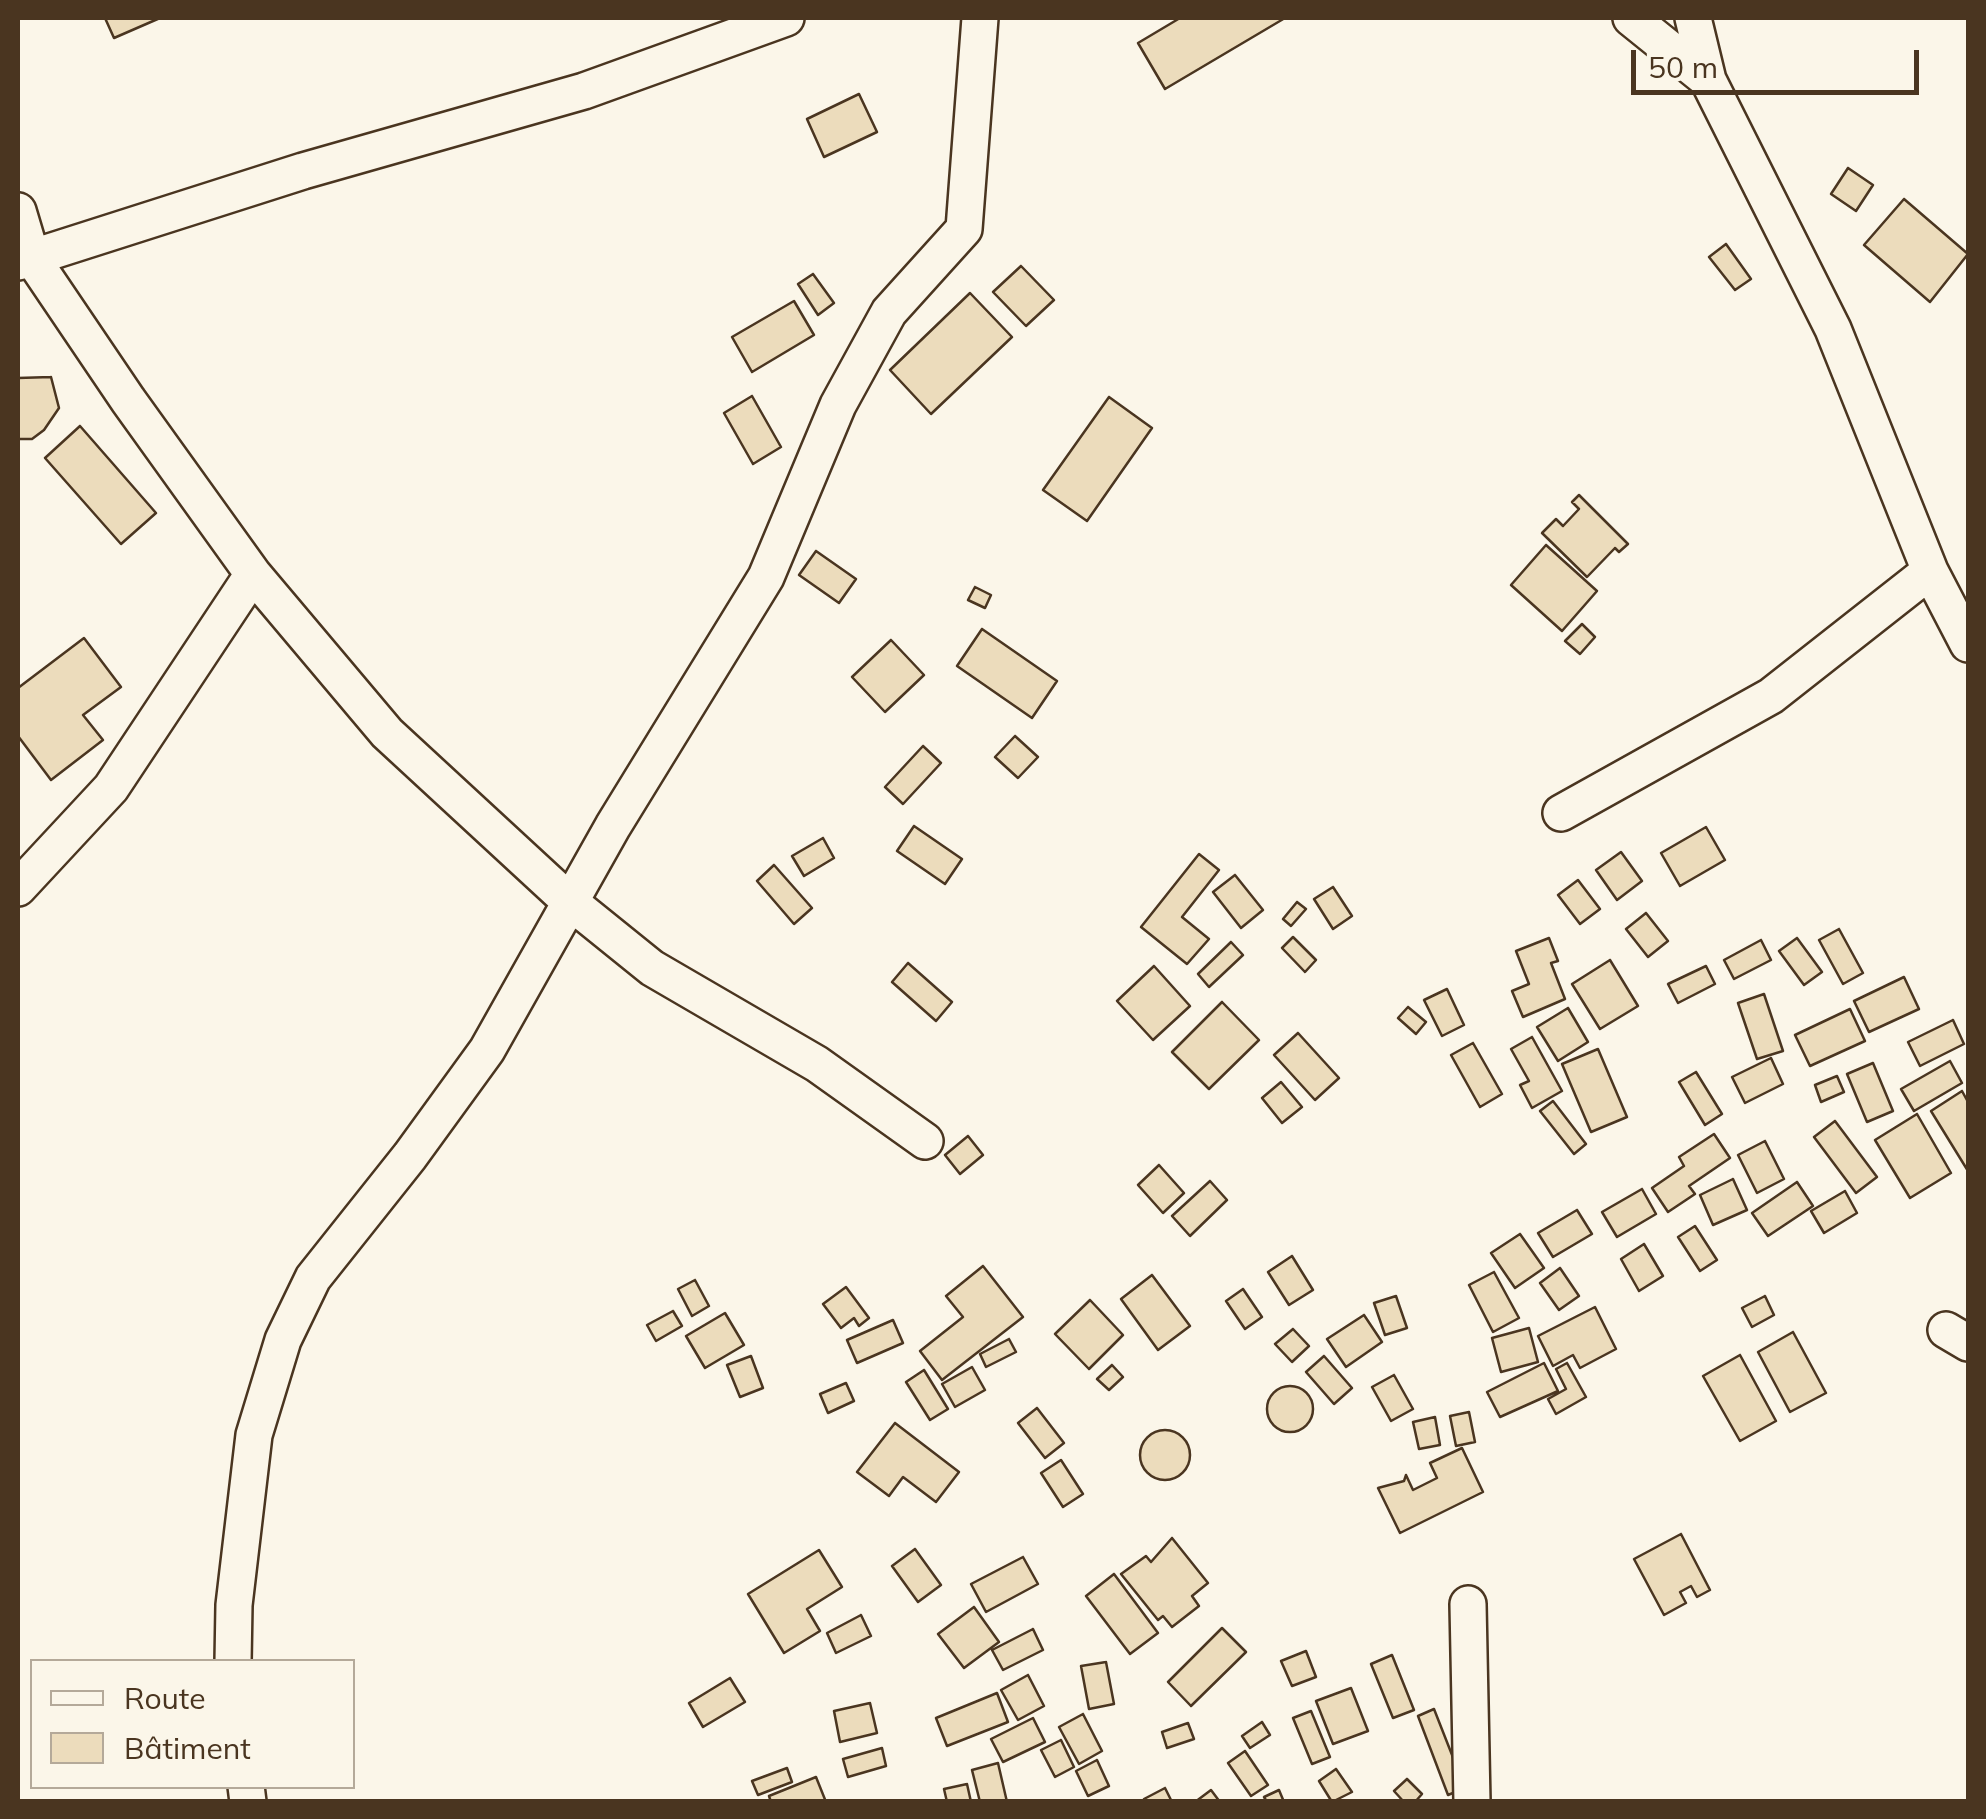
<!DOCTYPE html>
<meta charset="utf-8">
<style>
body{margin:0}
#map{position:relative;width:1986px;height:1819px;overflow:hidden;background:#fbf6e9;font-family:Mulish,sans-serif}
canvas{display:block}
.frame{position:absolute;inset:0;border:20px solid #4a3520;pointer-events:none}
.legend{position:absolute;left:30px;top:1659px;width:325px;height:130px;box-sizing:border-box;background:#fbf6e9;border:2px solid #b4a999;margin:0;padding:12px 18px;list-style:none;font-size:30px;color:#4a3520}
.legend li{display:flex;align-items:center;gap:20px;height:50px}
.legend b{width:50px;border:2px solid #b4a999}
.scale{position:absolute;left:1631px;top:50px;width:288px;height:45px;box-sizing:border-box;border:5px solid #4a3520;border-top:0;padding-left:12px;font-size:30px;line-height:35px;white-space:nowrap;color:#4a3520;-webkit-text-stroke:8px #fbf6e9;paint-order:stroke}
</style>
<div id="map">
<canvas width="1986" height="1819"></canvas>
<div class="frame"></div>
<ul class="legend">
<li><b style="height:12px;background:#fbf6e9"></b>Route</li>
<li><b style="height:28px;background:#ecdcbc"></b>Bâtiment</li>
</ul>
<div class="scale">50 m</div>
</div>
<script>
const ctx = document.querySelector('canvas').getContext('2d');
ctx.lineJoin = 'round';
function fill(path, color) { ctx.fillStyle = color; ctx.fill(path, 'evenodd'); }
const toPath = rows => new Path2D(rows.map(r => 'M' + r).join(''));
function stroke(path, color, width, dash) { ctx.strokeStyle = color; ctx.lineWidth = width; ctx.lineCap = dash ? 'butt' : 'round'; ctx.setLineDash(dash || []); ctx.stroke(path); }
const building = toPath([
 [105,18,160,18,114,38,105,18],
 [1180,18,1285,18,1165,89,1138,43,1180,18],
 [859,94,877,132,824,157,807,119,859,94],
 [1848,168,1873,185,1856,211,1831,194,1848,168],
 [1904,199,1968,254,1930,302,1864,245,1904,199],
 [1726,244,1751,279,1735,290,1709,257,1726,244],
 [1021,266,1054,300,1026,326,993,292,1021,266],
 [813,274,834,303,818,315,798,284,813,274],
 [970,293,1012,337,931,414,890,370,970,293],
 [794,301,814,335,752,372,732,337,794,301],
 [51,377,59,408,44,430,32,439,18,439,18,378,51,377],
 [752,396,781,447,753,464,724,413,752,396],
 [1109,397,1152,428,1087,521,1043,490,1109,397],
 [80,426,156,513,121,544,45,458,80,426],
 [1579,495,1628,544,1619,552,1615,548,1587,577,1542,533,1556,519,1563,526,1579,509,1572,502,1579,495],
 [1546,545,1597,591,1562,631,1511,585,1546,545],
 [816,551,856,579,839,603,799,575,816,551],
 [975,587,991,595,985,608,968,600,975,587],
 [1582,624,1595,637,1580,654,1565,641,1582,624],
 [982,629,1057,681,1032,718,957,666,982,629],
 [84,638,121,687,83,715,103,740,51,780,18,736,18,688,84,638],
 [891,640,924,675,885,712,852,677,891,640],
 [1015,736,1038,757,1018,778,995,757,1015,736],
 [923,746,941,763,903,804,885,787,923,746],
 [914,826,962,859,945,884,897,851,914,826],
 [1706,827,1725,860,1680,886,1661,853,1706,827],
 [823,838,834,858,804,876,792,856,823,838],
 [1621,852,1642,881,1617,900,1596,870,1621,852],
 [1199,854,1219,870,1182,917,1209,939,1187,964,1141,927,1199,854],
 [774,865,812,908,794,924,757,881,774,865],
 [1235,875,1263,910,1241,928,1213,892,1235,875],
 [1578,880,1600,909,1580,924,1558,895,1578,880],
 [1333,887,1352,916,1333,929,1314,899,1333,887],
 [1297,902,1306,909,1291,926,1283,919,1297,902],
 [1646,913,1668,941,1648,957,1626,929,1646,913],
 [1839,929,1863,973,1843,984,1819,940,1839,929],
 [1293,937,1316,960,1305,972,1282,948,1293,937],
 [1549,938,1558,961,1551,963,1565,999,1523,1017,1512,991,1529,984,1516,951,1549,938],
 [1797,938,1822,972,1804,985,1779,951,1797,938],
 [1761,940,1771,960,1734,979,1724,960,1761,940],
 [1231,942,1243,955,1209,987,1198,974,1231,942],
 [1610,960,1638,1006,1600,1029,1572,984,1610,960],
 [908,963,952,1002,936,1021,892,982,908,963],
 [1154,966,1190,1006,1153,1040,1117,1001,1154,966],
 [1706,966,1715,984,1678,1003,1668,984,1706,966],
 [1904,977,1919,1009,1869,1032,1854,1001,1904,977],
 [1447,989,1464,1025,1442,1036,1424,1000,1447,989],
 [1764,994,1783,1051,1757,1059,1738,1003,1764,994],
 [1222,1002,1259,1040,1209,1089,1172,1052,1222,1002],
 [1408,1007,1426,1022,1416,1034,1398,1018,1408,1007],
 [1568,1008,1588,1042,1558,1061,1537,1027,1568,1008],
 [1850,1009,1865,1041,1810,1066,1795,1035,1850,1009],
 [1953,1020,1964,1044,1920,1066,1908,1042,1953,1020],
 [1298,1033,1339,1078,1315,1100,1274,1055,1298,1033],
 [1532,1037,1562,1091,1532,1108,1520,1085,1529,1081,1511,1049,1532,1037],
 [1473,1043,1502,1094,1480,1107,1451,1055,1473,1043],
 [1598,1049,1627,1117,1591,1132,1562,1064,1598,1049],
 [1771,1058,1783,1084,1745,1103,1732,1077,1771,1058],
 [1950,1061,1962,1083,1914,1111,1901,1089,1950,1061],
 [1873,1063,1893,1111,1867,1122,1847,1074,1873,1063],
 [1696,1072,1722,1114,1705,1125,1679,1082,1696,1072],
 [1837,1076,1844,1092,1821,1102,1815,1085,1837,1076],
 [1281,1082,1302,1107,1282,1123,1262,1098,1281,1082],
 [1962,1091,1968,1102,1968,1171,1931,1111,1962,1091],
 [1553,1101,1586,1144,1574,1154,1540,1111,1553,1101],
 [1917,1114,1951,1173,1910,1198,1875,1140,1917,1114],
 [1835,1121,1877,1177,1856,1193,1814,1137,1835,1121],
 [1714,1134,1730,1158,1689,1186,1695,1194,1668,1212,1652,1188,1684,1166,1679,1157,1714,1134],
 [968,1136,983,1155,960,1174,945,1155,968,1136],
 [1765,1141,1784,1179,1757,1193,1738,1155,1765,1141],
 [1159,1165,1184,1193,1163,1213,1138,1185,1159,1165],
 [1733,1179,1747,1210,1713,1225,1700,1195,1733,1179],
 [1210,1181,1227,1200,1190,1236,1172,1216,1210,1181],
 [1797,1182,1813,1206,1768,1236,1752,1213,1797,1182],
 [1642,1189,1656,1214,1617,1237,1602,1212,1642,1189],
 [1845,1191,1857,1213,1824,1233,1811,1211,1845,1191],
 [1577,1210,1592,1234,1553,1257,1538,1233,1577,1210],
 [1695,1226,1717,1260,1700,1271,1678,1237,1695,1226],
 [1520,1234,1544,1268,1515,1288,1491,1253,1520,1234],
 [1644,1244,1663,1276,1639,1291,1621,1259,1644,1244],
 [1292,1256,1313,1290,1289,1305,1268,1272,1292,1256],
 [983,1266,1023,1317,942,1380,920,1351,963,1317,946,1296,983,1266],
 [1560,1268,1579,1296,1559,1310,1540,1283,1560,1268],
 [1494,1272,1519,1318,1493,1332,1469,1285,1494,1272],
 [1152,1275,1190,1326,1158,1350,1121,1299,1152,1275],
 [695,1280,709,1306,692,1316,678,1289,695,1280],
 [846,1287,869,1318,859,1326,854,1318,841,1328,823,1304,846,1287],
 [1243,1289,1262,1317,1245,1329,1226,1301,1243,1289],
 [1396,1296,1407,1328,1385,1335,1374,1303,1396,1296],
 [1765,1296,1774,1315,1752,1327,1742,1308,1765,1296],
 [1090,1300,1123,1335,1089,1369,1055,1334,1090,1300],
 [1595,1307,1616,1349,1580,1368,1573,1355,1553,1366,1538,1336,1595,1307],
 [673,1311,682,1326,656,1341,647,1325,673,1311],
 [725,1313,744,1345,705,1368,686,1336,725,1313],
 [1364,1315,1382,1342,1346,1367,1327,1339,1364,1315],
 [893,1320,903,1343,857,1363,847,1340,893,1320],
 [1529,1328,1538,1362,1501,1372,1492,1338,1529,1328],
 [1293,1329,1309,1346,1292,1362,1275,1344,1293,1329],
 [1793,1332,1826,1393,1790,1412,1758,1352,1793,1332],
 [1009,1339,1016,1352,986,1367,980,1354,1009,1339],
 [1740,1355,1776,1421,1740,1441,1703,1376,1740,1355],
 [751,1356,763,1388,740,1397,727,1365,751,1356],
 [1324,1356,1352,1388,1334,1404,1306,1372,1324,1356],
 [1544,1363,1558,1391,1500,1417,1487,1392,1544,1363],
 [1567,1363,1586,1397,1556,1414,1548,1399,1566,1389,1556,1369,1567,1363],
 [1112,1365,1123,1377,1109,1390,1097,1379,1112,1365],
 [972,1367,985,1390,955,1407,942,1384,972,1367],
 [924,1370,948,1409,930,1420,906,1382,924,1370],
 [1394,1375,1413,1409,1391,1421,1372,1387,1394,1375],
 [846,1383,854,1401,828,1413,820,1394,846,1383],
 '1267 1409a23 23 0 1 1 46 0a23 23 0 1 1-46 0Z',
 [1037,1408,1064,1443,1045,1458,1018,1423,1037,1408],
 [1469,1412,1475,1442,1456,1446,1450,1416,1469,1412],
 [1435,1417,1440,1445,1419,1449,1413,1422,1435,1417],
 [895,1423,959,1472,936,1502,903,1477,889,1496,857,1472,895,1423],
 '1140 1455a25 25 0 1 1 50 0a25 25 0 1 1-50 0Z',
 [1462,1448,1483,1492,1400,1533,1378,1488,1404,1481,1406,1475,1413,1490,1437,1478,1430,1463,1462,1448],
 [1061,1460,1083,1494,1063,1507,1041,1473,1061,1460],
 [1681,1534,1710,1590,1697,1597,1691,1586,1680,1592,1686,1603,1664,1615,1634,1559,1681,1534],
 [1172,1538,1208,1583,1192,1596,1199,1606,1172,1627,1163,1616,1158,1620,1121,1574,1146,1556,1151,1562,1172,1538],
 [915,1549,941,1585,918,1602,892,1566,915,1549],
 [819,1550,842,1587,807,1609,820,1631,784,1653,748,1594,819,1550],
 [1023,1557,1038,1584,986,1612,971,1584,1023,1557],
 [1114,1574,1158,1633,1130,1654,1086,1596,1114,1574],
 [974,1607,999,1642,964,1668,938,1634,974,1607],
 [861,1615,871,1636,836,1653,827,1633,861,1615],
 [1222,1628,1246,1652,1191,1706,1168,1682,1222,1628],
 [1033,1629,1043,1650,1003,1670,992,1650,1033,1629],
 [1306,1651,1316,1677,1292,1686,1281,1661,1306,1651],
 [1392,1655,1414,1710,1393,1718,1371,1664,1392,1655],
 [1106,1662,1114,1704,1089,1709,1081,1666,1106,1662],
 [1028,1675,1044,1706,1018,1720,1001,1690,1028,1675],
 [730,1678,745,1702,703,1727,689,1703,730,1678],
 [1351,1688,1368,1731,1333,1744,1316,1701,1351,1688],
 [997,1693,1008,1722,947,1746,936,1718,997,1693],
 [870,1703,877,1733,840,1742,834,1711,870,1703],
 [1434,1709,1465,1788,1448,1795,1418,1716,1434,1709],
 [1311,1711,1330,1757,1312,1764,1293,1718,1311,1711],
 [1083,1714,1102,1751,1079,1764,1059,1727,1083,1714],
 [1033,1718,1045,1742,1003,1762,991,1739,1033,1718],
 [1262,1722,1270,1735,1250,1748,1242,1736,1262,1722],
 [1188,1723,1194,1739,1167,1748,1162,1732,1188,1723],
 [1061,1740,1074,1767,1055,1777,1041,1750,1061,1740],
 [882,1748,886,1766,848,1777,843,1759,882,1748],
 [1245,1751,1268,1785,1251,1796,1228,1763,1245,1751],
 [1097,1760,1109,1786,1088,1796,1076,1771,1097,1760],
 [998,1763,1007,1802,980,1802,972,1770,998,1763],
 [787,1768,792,1782,758,1795,752,1781,787,1768],
 [1336,1769,1352,1792,1332,1802,1319,1781,1336,1769],
 [816,1777,826,1802,771,1802,769,1796,816,1777],
 [1407,1779,1422,1794,1415,1802,1404,1802,1394,1791,1407,1779],
 [967,1784,971,1802,947,1802,944,1789,967,1784],
 [1165,1788,1172,1802,1146,1802,1144,1799,1165,1788],
 [1211,1790,1220,1802,1195,1802,1211,1790],
 [1279,1790,1284,1802,1267,1802,1264,1797,1279,1790]
]);
fill(building, '#ecdcbc');
stroke(building, '#4a3520', 2.5);
const street = toPath([
 [1631,18,1708,80,1833,329,1930,571,1968,644],
 [1693,18,1708,80],
 [18,211,32,258,128,400,253,574,387,733,569,901,652,968,817,1064,925,1141],
 [18,262,303,171,584,91,786,18],
 [1561,813,1771,696,1930,571],
 [18,888,111,788,253,574],
 [1946,1330,1968,1343],
 [1468,1604,1472,1802],
 [233,1662,234,1605,254,1435,283,1340,313,1278,410,1156,487,1050,613,826,766,577,838,405,889,312,964,229,980,18],
 [246,1786,248,1802]
]);
stroke(street, '#4a3520', 40);
stroke(street, '#fbf6e9', 35);
</script>
